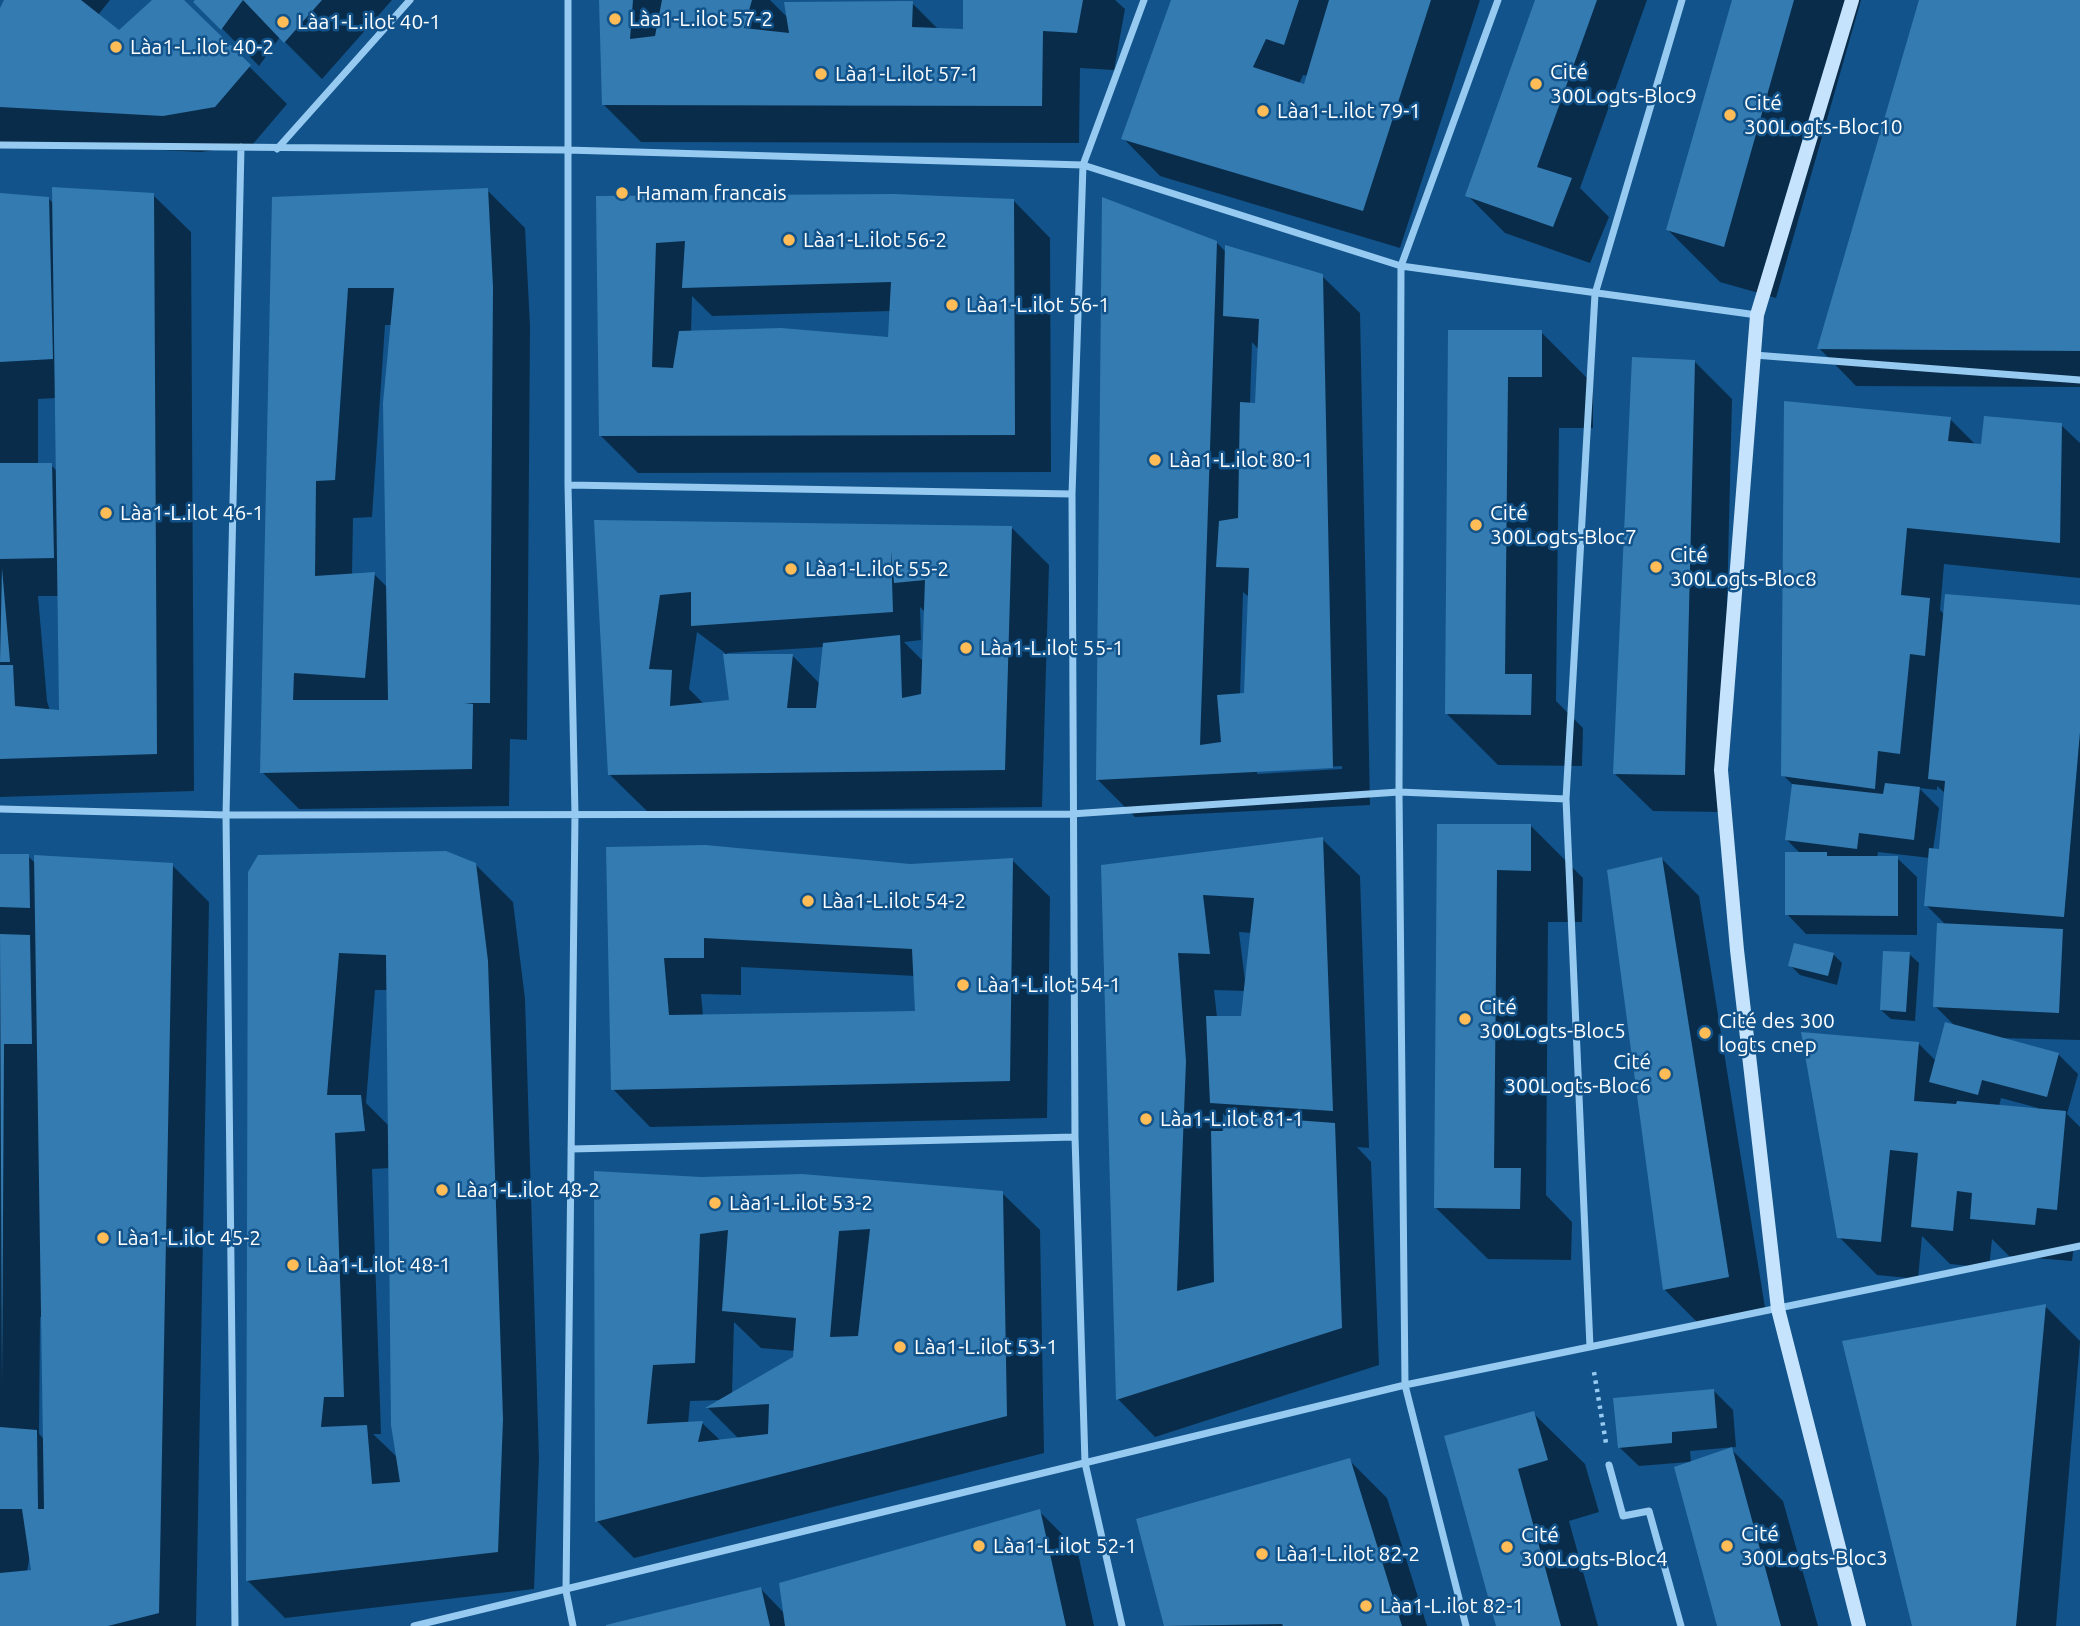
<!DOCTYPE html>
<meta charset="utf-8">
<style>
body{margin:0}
canvas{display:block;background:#11538a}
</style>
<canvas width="2080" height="1626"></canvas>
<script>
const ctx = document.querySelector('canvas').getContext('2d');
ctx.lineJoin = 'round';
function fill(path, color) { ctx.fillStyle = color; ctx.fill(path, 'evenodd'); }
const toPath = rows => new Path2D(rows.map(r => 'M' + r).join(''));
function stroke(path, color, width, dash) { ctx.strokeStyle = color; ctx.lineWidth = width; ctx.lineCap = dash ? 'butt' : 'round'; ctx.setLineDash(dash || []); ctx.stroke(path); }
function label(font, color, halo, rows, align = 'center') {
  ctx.font = font + ' Ubuntu,sans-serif'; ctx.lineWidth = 5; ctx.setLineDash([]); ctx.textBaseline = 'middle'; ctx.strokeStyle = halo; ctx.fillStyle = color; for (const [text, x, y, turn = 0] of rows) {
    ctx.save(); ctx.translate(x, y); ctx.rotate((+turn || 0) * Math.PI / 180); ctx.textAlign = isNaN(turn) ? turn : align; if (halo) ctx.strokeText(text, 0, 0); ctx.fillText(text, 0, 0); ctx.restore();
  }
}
fill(toPath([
 [6,0,110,0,98,15,119,32,154,0,182,0,287,104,253,144,201,152,0,142,0,12],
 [197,0,392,0,322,79,280,37,259,66,196,2],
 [601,0,770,0,788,18,912,3,939,30,964,31,964,0,1115,0,1125,9,1114,70,1080,68,1079,143,641,142,603,104],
 [1173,0,1480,0,1400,248,1160,176,1123,138],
 [1303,75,1308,76,1305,86,1299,84],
 [1537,0,1647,0,1580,188,1609,217,1590,263,1505,233,1467,195],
 [1734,0,1861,0,1776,298,1720,282,1668,230],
 [1921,0,2080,0,2080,387,1856,386,1819,348],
 [487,190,525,228,530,326,527,740,510,739,509,806,299,809,262,772,274,199],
 [385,325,392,325,388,588,374,574,352,575,353,518,372,517],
 [0,195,48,198,53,203,153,195,191,232,194,791,0,797],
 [56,398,57,471,51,465,38,465,38,399],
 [38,596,59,596,61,712,50,711,47,701],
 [598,198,1013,200,1050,238,1051,472,638,473,601,436],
 [692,296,712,316,891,311,890,339,691,333],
 [1216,242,1227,253,1322,276,1360,313,1370,805,1135,817,1098,780],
 [1252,342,1259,350,1257,405,1250,404],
 [1243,592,1250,598,1246,694,1240,695],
 [1342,766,1342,769,1257,774,1257,770],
 [1449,332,1541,332,1593,384,1593,428,1559,428,1556,701,1583,728,1582,766,1498,765,1446,713],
 [1694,361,1732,399,1722,812,1653,811,1615,774],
 [1950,419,1977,446,2061,425,2080,443,2080,578,1944,564,1940,610,1945,615,2080,607,2080,1040,1999,1038,2058,1054,2078,1074,2067,1114,2080,1127,2080,1245,2074,1244,2072,1261,2009,1256,1992,1239,1989,1268,1950,1264,1922,1236,1918,1279,1877,1275,1839,1237,1919,1044,1937,1062,1955,1026,1935,1006,1946,925,1926,905,1930,858,1878,852,1877,858,1897,858,1917,877,1917,935,1806,934,1787,914,1801,854,1787,840,1794,786,1783,775],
 [1937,786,1946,794,1941,851,1933,850,1939,808,1919,788,1937,790],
 [2001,1098,2038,1108,2038,1110,1999,1106],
 [596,521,1012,528,1049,565,1042,807,648,812,610,775],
 [920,607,925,612,924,662,904,642,921,640],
 [697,632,725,653,731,702,704,704,689,689],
 [824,647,820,684,792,655,727,656,727,653],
 [1439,825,1531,826,1583,878,1582,922,1548,922,1546,1195,1572,1222,1571,1260,1488,1259,1436,1208],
 [1322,839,1360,876,1369,1148,1357,1147,1371,1162,1379,1365,1155,1437,1118,1399,1103,867],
 [1239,932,1252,933,1245,981],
 [1214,990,1246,991,1243,1017,1217,1017],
 [1223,1113,1227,1118,1222,1138],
 [607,849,910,865,1012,860,1050,897,1047,1118,650,1127,613,1089],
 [741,967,916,976,917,1013,703,1016,701,994,741,995],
 [0,856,28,856,36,864,172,865,209,902,196,1626,0,1626],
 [40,1317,43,1317,45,1440,39,1434],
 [30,1554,33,1571,27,1572],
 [1662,859,1699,896,1766,1314,1702,1327,1665,1290],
 [475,864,513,902,525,999,539,1458,534,1589,285,1618,248,1581,249,872],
 [375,990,388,990,389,1126,366,1103],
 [390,1168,398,1458,373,1434,381,1434,372,1169],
 [1833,954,1842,963,1837,985,1800,975,1790,965],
 [1909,954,1919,963,1915,1021,1891,1019,1881,1010],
 [700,1178,1002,1193,1040,1230,1044,1453,634,1558,597,1521],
 [734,1322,761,1348,795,1351,795,1358,732,1394],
 [722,1400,708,1408,739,1439,721,1441,702,1423,688,1424,690,1401],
 [2045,1306,2080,1341,2056,1626,1914,1626],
 [1714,1391,1733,1410,1736,1447,1690,1451,1691,1463,1731,1449,1783,1501,1818,1626,1719,1626,1689,1462,1639,1466,1619,1447],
 [1533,1413,1585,1464,1599,1512,1569,1521,1598,1626,1498,1626,1446,1437],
 [1349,1460,1387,1498,1427,1626,1165,1626,1138,1520],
 [1039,1511,1077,1549,1094,1626,612,1626,761,1589,785,1614]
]), '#0007');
fill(toPath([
 [4,0,81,0,119,30,152,0,184,0,251,65,215,107,163,116,0,107,0,8],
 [195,0,243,0,221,30,193,2],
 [243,0,322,0,284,43],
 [599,0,633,0,630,39,655,36,662,0,752,0,744,28,789,33,784,2,913,1,912,27,963,29,963,0,1083,0,1077,33,1043,31,1042,106,602,105],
 [1171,0,1299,0,1284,45,1266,39,1253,67,1304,84,1329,0,1431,0,1363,211,1121,139],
 [1535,0,1597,0,1537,167,1572,178,1553,227,1465,196],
 [1732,0,1794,0,1724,247,1666,230],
 [1919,0,2080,0,2080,351,1817,349],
 [52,187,154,193,157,754,0,759,0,665,13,665,15,706,59,710],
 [488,188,493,287,490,703,464,703,473,704,472,769,260,773,272,197],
 [348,288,394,288,383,403,388,700,293,700,294,673,365,678,375,572,315,576,316,481,335,480],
 [0,193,49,197,53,359,0,362],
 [894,194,1014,199,1015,435,599,436,596,196],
 [685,241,682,288,891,282,888,337,781,328,679,331,673,368,652,367,656,243],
 [1102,197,1217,241,1200,745,1221,742,1217,695,1244,693,1249,568,1216,567,1219,521,1238,518,1240,402,1255,403,1259,319,1223,316,1225,245,1323,274,1333,768,1096,780],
 [1448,330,1542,330,1542,377,1508,377,1505,674,1532,674,1531,715,1445,714],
 [1632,357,1695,360,1685,775,1613,774],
 [1784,401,1951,417,1948,441,1981,444,1984,416,2062,423,2060,543,1907,528,1901,595,1930,598,1925,656,1910,654,1900,754,1878,751,1875,789,1781,776],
 [0,463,52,463,54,558,0,559],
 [594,520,1012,526,1005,770,608,775],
 [891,551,894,583,925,580,921,694,902,698,900,635,823,643,816,708,787,708,793,654,723,654,729,700,670,706,672,670,649,669,660,595,691,592,691,626,893,612],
 [2,568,10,662,0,662],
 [1945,594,2080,605,2080,732,2064,917,1924,906,1929,848,1939,849,1945,781,1928,779],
 [1885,783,1920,787,1914,840,1859,833,1857,849,1785,840,1792,784,1883,794],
 [1437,824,1531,824,1531,871,1497,870,1494,1168,1521,1168,1520,1209,1434,1208],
 [1323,837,1333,1111,1210,1103,1206,1016,1241,1016,1254,898,1203,895,1210,954,1178,953,1186,1061,1177,1291,1214,1282,1211,1131,1223,1131,1226,1115,1335,1123,1342,1328,1116,1400,1101,865],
 [705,845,910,864,1013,858,1010,1081,611,1090,606,847],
 [704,938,912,949,915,1011,669,1015,664,958,704,958],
 [446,851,476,863,488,961,503,1419,498,1552,246,1581,248,872,258,855],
 [339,953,386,955,391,1425,400,1482,372,1484,367,1425,321,1427,324,1397,344,1397,335,1133,365,1131,361,1095,327,1095],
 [1785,852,1827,852,1827,856,1898,856,1898,916,1785,915],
 [0,854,29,854,30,908,0,907],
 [34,855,173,863,159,1613,108,1626,0,1626,0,1573,31,1570,22,1509,0,1509,0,1427,37,1430,38,1509,44,1509],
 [1662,857,1729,1277,1663,1290,1607,870],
 [1937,923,2063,929,2059,1013,1933,1007],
 [0,934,30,935,32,1044,4,1044,2,1382],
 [1794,943,1834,953,1828,976,1788,966],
 [1883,951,1910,952,1906,1012,1880,1010],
 [1945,1022,2059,1053,2047,1097,1982,1080,1978,1095,1929,1082],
 [1801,1032,1919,1042,1914,1101,1956,1104,1957,1101,2066,1111,2057,1210,2037,1208,2035,1225,1970,1219,1972,1193,1957,1191,1953,1231,1911,1227,1918,1153,1890,1150,1881,1242,1837,1238],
 [594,1171,701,1177,802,1174,1003,1191,1007,1416,595,1522],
 [870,1229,858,1336,830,1337,839,1231],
 [728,1230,722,1311,796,1318,793,1357,705,1408,769,1404,768,1434,698,1442,703,1421,647,1424,653,1365,695,1363,700,1234],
 [2046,1304,2016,1626,1912,1626,1842,1341],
 [1714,1389,1717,1428,1672,1432,1672,1443,1618,1448,1613,1398],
 [1534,1411,1548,1460,1518,1469,1561,1626,1496,1626,1444,1436],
 [1732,1447,1781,1626,1717,1626,1674,1467],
 [1350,1458,1402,1626,1283,1626,1282,1624,1164,1626,1136,1519],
 [1040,1509,1066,1626,785,1626,779,1583],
 [761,1587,770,1626,606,1626,606,1625]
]), '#347bb2');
stroke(toPath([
 [1594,1372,1606,1443]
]), '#97caf1', 4.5, [3.5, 5]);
stroke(toPath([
 [568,0,568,485,575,814,566,1591,573,1626],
 [0,145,567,150,1083,165,1401,266,1757,315],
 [277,149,410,0],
 [1754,355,2080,380],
 [568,485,1072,494],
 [0,809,226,815,1071,814,1399,792,1566,799],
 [571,1149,1075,1137],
 [1590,1347,1566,799,1595,294,1682,0],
 [1609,1465,1623,1516,1649,1511,1681,1626],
 [235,1626,226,815,241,147],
 [414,1626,1405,1385,2080,1246],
 [1122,1626,1085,1463,1075,1137,1072,494,1083,165,1144,0],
 [1466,1626,1405,1385,1399,792,1401,266,1498,0]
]), '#97caf1', 7);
stroke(toPath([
 [1852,0,1757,315,1721,770,1737,950,1778,1309,1859,1626]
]), '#c5e3fc', 14);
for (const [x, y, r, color] of [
 [615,19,7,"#ffbc57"],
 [283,22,7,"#ffbc57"],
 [116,47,7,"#ffbc57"],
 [821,74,7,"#ffbc57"],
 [1536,84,7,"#ffbc57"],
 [1263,111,7,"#ffbc57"],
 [1730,115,7,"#ffbc57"],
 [622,193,7,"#ffbc57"],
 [789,240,7,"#ffbc57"],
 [952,305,7,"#ffbc57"],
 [1155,460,7,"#ffbc57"],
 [106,513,7,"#ffbc57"],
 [1476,525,7,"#ffbc57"],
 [1656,567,7,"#ffbc57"],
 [791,569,7,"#ffbc57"],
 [966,648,7,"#ffbc57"],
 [808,901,7,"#ffbc57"],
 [963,985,7,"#ffbc57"],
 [1465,1019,7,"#ffbc57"],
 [1705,1033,7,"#ffbc57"],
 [1665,1074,7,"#ffbc57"],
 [1146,1119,7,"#ffbc57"],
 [442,1190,7,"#ffbc57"],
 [715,1203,7,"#ffbc57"],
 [103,1238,7,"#ffbc57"],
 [293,1265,7,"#ffbc57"],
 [900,1347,7,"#ffbc57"],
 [979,1546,7,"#ffbc57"],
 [1727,1546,7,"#ffbc57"],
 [1507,1547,7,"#ffbc57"],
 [1262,1554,7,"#ffbc57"],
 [1366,1606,7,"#ffbc57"]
]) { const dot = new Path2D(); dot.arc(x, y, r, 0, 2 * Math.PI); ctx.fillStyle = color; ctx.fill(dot); stroke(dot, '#11538a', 2.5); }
label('21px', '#fff', '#11538a', [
 ["Làa1-L.ilot 57-2",629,19],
 ["Làa1-L.ilot 40-1",297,22],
 ["Làa1-L.ilot 40-2",130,47],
 ["Cité",1550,72],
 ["300Logts-Bloc9",1550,96],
 ["Làa1-L.ilot 57-1",835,74],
 ["Cité",1744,103],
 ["300Logts-Bloc10",1744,127],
 ["Làa1-L.ilot 79-1",1277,111],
 ["Hamam francais",636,193],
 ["Làa1-L.ilot 56-2",803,240],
 ["Làa1-L.ilot 56-1",966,305],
 ["Làa1-L.ilot 80-1",1169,460],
 ["Làa1-L.ilot 46-1",120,513],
 ["Cité",1490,513],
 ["300Logts-Bloc7",1490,537],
 ["Cité",1670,555],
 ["300Logts-Bloc8",1670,579],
 ["Làa1-L.ilot 55-2",805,569],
 ["Làa1-L.ilot 55-1",980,648],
 ["Làa1-L.ilot 54-2",822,901],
 ["Làa1-L.ilot 54-1",977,985],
 ["Cité",1479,1007],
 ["300Logts-Bloc5",1479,1031],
 ["Cité des 300",1719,1021],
 ["logts cnep",1719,1045],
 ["Cité",1651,1062,"right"],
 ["300Logts-Bloc6",1651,1086,"right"],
 ["Làa1-L.ilot 81-1",1160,1119],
 ["Làa1-L.ilot 48-2",456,1190],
 ["Làa1-L.ilot 53-2",729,1203],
 ["Làa1-L.ilot 45-2",117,1238],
 ["Làa1-L.ilot 48-1",307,1265],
 ["Làa1-L.ilot 53-1",914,1347],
 ["Cité",1741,1534],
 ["300Logts-Bloc3",1741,1558],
 ["Cité",1521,1535],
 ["300Logts-Bloc4",1521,1559],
 ["Làa1-L.ilot 52-1",993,1546],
 ["Làa1-L.ilot 82-2",1276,1554],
 ["Làa1-L.ilot 82-1",1380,1606]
], 'left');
</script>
